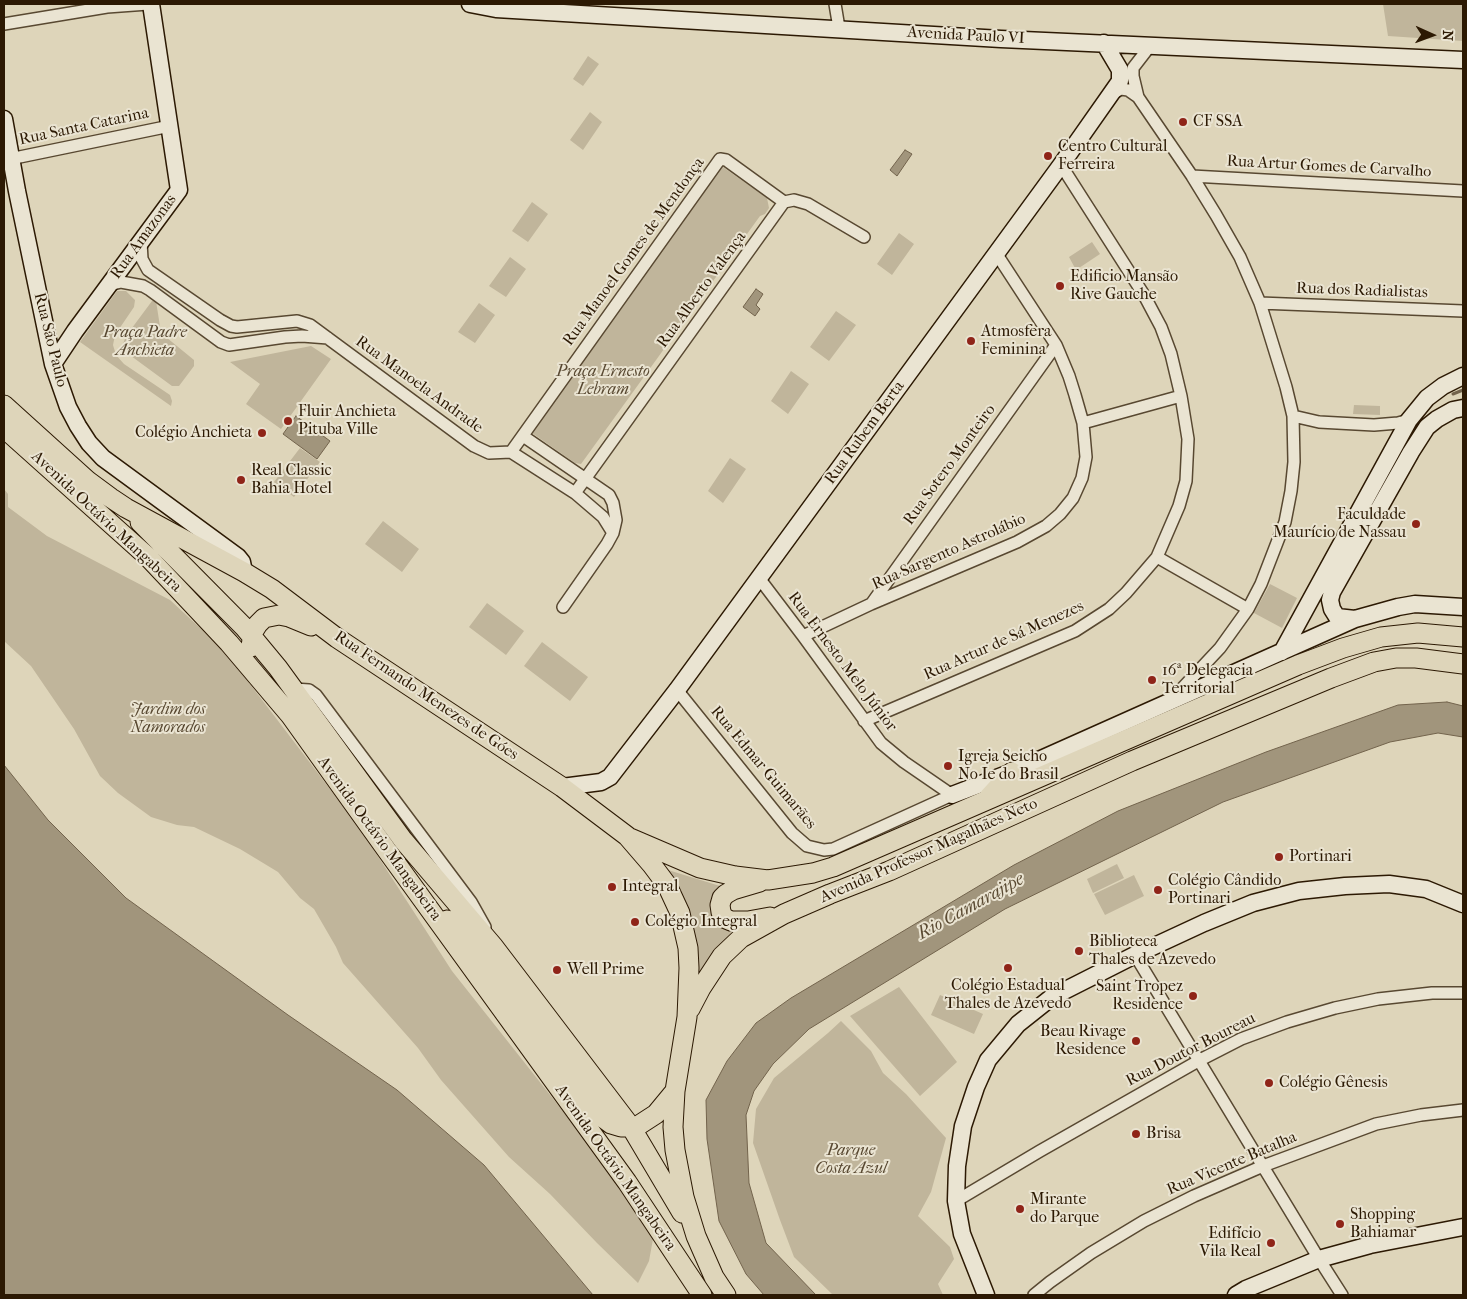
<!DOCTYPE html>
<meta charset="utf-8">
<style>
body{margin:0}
#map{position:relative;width:1467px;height:1299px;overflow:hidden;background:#ded5ba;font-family:"IM FELL French Canon",serif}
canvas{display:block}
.frame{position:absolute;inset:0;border:5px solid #2c1903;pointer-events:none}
.north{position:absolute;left:1407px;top:10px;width:50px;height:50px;-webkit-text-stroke:4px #eae4d2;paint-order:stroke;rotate:92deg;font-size:14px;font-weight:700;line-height:20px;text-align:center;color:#2c1903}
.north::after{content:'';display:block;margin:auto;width:18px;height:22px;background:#2c1903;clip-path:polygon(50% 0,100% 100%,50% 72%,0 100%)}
</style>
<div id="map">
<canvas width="1467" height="1299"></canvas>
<div class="frame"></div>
<div class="north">N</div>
</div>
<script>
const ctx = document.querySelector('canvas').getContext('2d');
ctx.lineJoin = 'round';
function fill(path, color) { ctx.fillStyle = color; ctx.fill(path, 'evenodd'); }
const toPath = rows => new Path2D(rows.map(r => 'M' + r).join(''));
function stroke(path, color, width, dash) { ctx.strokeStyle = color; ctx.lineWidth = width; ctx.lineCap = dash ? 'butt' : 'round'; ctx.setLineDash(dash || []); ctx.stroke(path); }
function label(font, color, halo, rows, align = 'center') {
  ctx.font = font + ' "IM FELL French Canon",serif'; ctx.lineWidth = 4; ctx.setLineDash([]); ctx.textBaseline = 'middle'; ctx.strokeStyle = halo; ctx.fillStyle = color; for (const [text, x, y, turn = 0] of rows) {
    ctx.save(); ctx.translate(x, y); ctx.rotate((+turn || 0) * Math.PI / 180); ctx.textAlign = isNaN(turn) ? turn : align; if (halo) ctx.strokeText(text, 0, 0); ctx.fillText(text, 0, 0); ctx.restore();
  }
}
fill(toPath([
 [1383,4,1463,4,1463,41,1388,36],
 [588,56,599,64,583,86,573,79],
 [590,112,602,122,583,150,570,140],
 [720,165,767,198,769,208,765,214,760,216,581,464,575,463,532,433,531,430],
 [532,202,548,214,528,242,512,231],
 [899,233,914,244,892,275,877,264],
 [1092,242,1100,254,1076,270,1069,257],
 [510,257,526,269,506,297,489,286],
 [117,291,126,291,135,300,134,307,115,335,113,345,116,355,124,364,170,395,172,401,171,406,80,342],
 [152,301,156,301,161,333,194,360,194,366,179,386,172,386,127,353,123,344,126,336],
 [479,303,495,315,475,343,458,332],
 [836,311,856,325,829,361,810,347],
 [311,346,331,359,281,429,246,404,260,384,230,362],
 [791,371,809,384,788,414,771,401],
 [1354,405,1380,406,1380,415,1353,414],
 [300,448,320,462,294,497,274,482],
 [730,458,746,469,723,503,708,491],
 [4,489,8,494,8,507,47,536,170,600,224,650,359,827,452,971,638,1206,648,1223,653,1239,649,1261,638,1283,597,1243,550,1194,509,1157,441,1080,418,1048,343,963,336,947,314,909,300,898,278,872,240,849,194,827,177,825,151,817,118,793,100,776,74,729,31,666,4,641],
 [383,521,419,549,402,572,365,544],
 [1270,584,1297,598,1282,628,1254,613],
 [487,603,524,631,506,655,469,627],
 [542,642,588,677,570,701,524,666],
 [1117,864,1124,878,1093,893,1087,879],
 [668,870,720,886,714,898,719,925,732,932,698,977,693,919],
 [1134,875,1144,896,1105,915,1094,894],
 [899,987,957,1062,920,1096,850,1016],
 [940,995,983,1014,974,1034,931,1015],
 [841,1021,871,1051,883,1073,906,1094,946,1138,931,1192,918,1216,950,1247,954,1259,938,1284,943,1295,833,1295,794,1257,780,1220,753,1143,756,1109,774,1078,828,1033]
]), '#c0b59b');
const water = toPath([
 [905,150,912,154,897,176,890,170,905,150],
 [756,289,763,294,756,305,760,309,755,316,743,307,756,289],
 [296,416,330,441,317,459,283,434,296,416],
 [1447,702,1463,706,1463,737,1438,733,1390,742,1223,802,1005,909,809,1029,773,1064,754,1091,746,1115,749,1183,766,1243,816,1295,764,1295,746,1274,719,1221,707,1139,706,1100,727,1061,756,1023,791,998,1014,865,1118,811,1266,752,1398,705,1447,702],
 [4,765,48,820,126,898,288,1015,397,1090,484,1165,593,1295,4,1295,4,765]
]);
fill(water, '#a1957c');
stroke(water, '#72634c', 1);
stroke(toPath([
 [1453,394,1463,390]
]), '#72634c', 3);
const street = toPath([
 [835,4,839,28],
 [4,24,107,7,148,4],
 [1110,95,1121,89,1128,90,1138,97,1192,176,1216,215,1240,257,1260,303,1286,387,1293,416,1294,462,1291,491,1285,522,1261,584,1248,609,1220,648,1174,697],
 [1138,97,1133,76,1133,68,1150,46],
 [5,160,170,126],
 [1192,176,1463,191],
 [141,242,142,259,148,270,220,320,231,326,237,327,297,321,310,325,474,446,489,453,511,452,575,493,603,517,613,533],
 [109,285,121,282,143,286,150,290,221,342,229,345,285,337,302,336,328,338],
 [1260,303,1463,311],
 [1293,416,1319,422,1374,425,1398,423,1409,420],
 [1083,423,1181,396],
 [523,436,609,495,613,503,616,520,613,533,607,544,563,607],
 [511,452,720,159,726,160,784,202],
 [575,493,784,202,794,200,808,204,864,237],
 [1157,557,1248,609],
 [759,578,803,636,881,743,904,762,952,795],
 [872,603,1056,345],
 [803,636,871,604,1017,542,1046,526,1060,514,1073,498,1082,478,1086,457,1083,423,1075,395,1069,376,1056,345,996,253],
 [294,689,309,690,316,695,471,902,485,927],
 [677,690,792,833,807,846,824,850,833,849,952,795],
 [864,721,1075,631,1109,609,1126,593,1157,557,1179,506,1186,481,1188,439,1181,396,1171,354,1161,327,1144,295,1061,165],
 [1135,955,1319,1259,1342,1295],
 [956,1201,1040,1151,1200,1060,1241,1039,1287,1022,1335,1008,1378,999,1432,993,1463,993],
 [1034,1295,1050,1282,1091,1253,1144,1221,1194,1196,1263,1166,1376,1124,1421,1115,1463,1110]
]);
const secondary = toPath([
 [470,4,496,9,1001,39,1463,60],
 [4,119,17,191,53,364,68,407,78,426,89,443,103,458,238,557,242,562,244,572],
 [53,364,75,331,179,190,151,4],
 [1355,619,1337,617,1332,609,1330,600,1332,592,1411,452,1427,427,1437,419,1453,410,1463,408],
 [1282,652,1409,420,1427,398,1443,386,1463,376],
 [562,787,601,782,610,777,677,690,1061,165,1120,81,1120,70,1104,43],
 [952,795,1012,772,1355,619,1398,607,1415,604,1463,607],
 [986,1295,962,1234,956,1201,957,1166,963,1126,976,1087,988,1060,1018,1024,1052,997,1135,955,1204,923,1253,903,1299,891,1345,886,1389,884,1426,889,1463,904],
 [1236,1295,1246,1289,1319,1259,1370,1245,1463,1227]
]);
const primary = toPath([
 [4,405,88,481,111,498,126,508,244,572,272,589,337,638,562,787,627,836,652,865,667,885,680,913,688,948,689,968,687,1017,675,1091,673,1127,675,1150,684,1197,696,1236,714,1277,726,1295],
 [4,428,148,557,229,643,290,715,388,852,627,1182,702,1295],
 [140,522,244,627,278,668,403,840,494,947,631,1127,682,1213],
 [251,647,253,632,258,624,264,618,279,615,289,617,311,626],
 [989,797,1012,772],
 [630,838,700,868,735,876,768,880,813,873,833,867,1298,665,1343,648,1381,637,1418,633,1463,637],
 [760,882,733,890,726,894,722,898,720,905,721,912,724,918,731,921,748,921,770,917],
 [447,920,463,934,481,954,603,1118,611,1124,621,1127,631,1127,639,1125,656,1114,675,1091],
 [690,1009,701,988,722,956,741,938,784,914,830,894,889,871,1132,761,1331,678,1374,662,1396,658,1416,658,1463,664]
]);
stroke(street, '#584831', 14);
stroke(secondary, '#2c1903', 19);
stroke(primary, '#2c1903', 21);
stroke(street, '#eae4d2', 11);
stroke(secondary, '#eae4d2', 16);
stroke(primary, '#ded5ba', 19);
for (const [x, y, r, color] of [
 [1183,122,5,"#8f2418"],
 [1048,156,5,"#8f2418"],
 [1060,286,5,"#8f2418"],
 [971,341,5,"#8f2418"],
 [288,421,5,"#8f2418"],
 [262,433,5,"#8f2418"],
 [241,480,5,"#8f2418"],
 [1416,524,5,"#8f2418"],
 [1152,680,5,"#8f2418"],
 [948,766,5,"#8f2418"],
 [1279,857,5,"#8f2418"],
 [612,887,5,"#8f2418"],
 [1158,890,5,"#8f2418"],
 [635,922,5,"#8f2418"],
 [1079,951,5,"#8f2418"],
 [1008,968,5,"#8f2418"],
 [557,970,5,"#8f2418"],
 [1193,996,5,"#8f2418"],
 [1136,1041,5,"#8f2418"],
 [1269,1083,5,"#8f2418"],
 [1136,1134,5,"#8f2418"],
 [1020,1209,5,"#8f2418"],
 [1340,1224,5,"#8f2418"],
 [1271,1243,5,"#8f2418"]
]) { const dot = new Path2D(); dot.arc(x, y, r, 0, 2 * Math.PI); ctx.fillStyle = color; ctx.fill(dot); stroke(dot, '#eae4d2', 2); }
label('16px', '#2c1903', '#eae4d2', [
 ["Avenida Paulo VI",966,36,3],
 ["Rua Santa Catarina",84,127,-12],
 ["Rua Artur Gomes de Carvalho",1329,167,3],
 ["Rua Amazonas",144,237,-54],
 ["Rua Manoel Gomes de Mendonça",634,252,-54],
 ["Rua Alberto Valença",702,290,-54],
 ["Rua dos Radialistas",1362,291,2],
 ["Rua São Paulo",50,340,76],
 ["Rua Manoela Andrade",419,385,36],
 ["Rua Rubem Berta",865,433,-54],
 ["Rua Sotero Monteiro",950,465,-54],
 ["Avenida Octávio Mangabeira",106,522,43],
 ["Rua Sargento Astrolábio",949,552,-24],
 ["Rua Artur de Sá Menezes",1004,641,-24],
 ["Rua Ernesto Melo Júnior",842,662,53],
 ["Rua Fernando Menezes de Góes",426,696,34],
 ["Rua Edmar Guimarães",763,768,50],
 ["Avenida Octávio Mangabeira",379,839,54],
 ["Avenida Professor Magalhães Neto",929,851,-24],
 ["Rua Doutor Boureau",1191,1050,-27],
 ["Rua Vicente Batalha",1232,1164,-23],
 ["Avenida Octávio Mangabeira",615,1168,55]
]);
label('16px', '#2c1903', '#eae4d2', [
 ["CF SSA",1193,122],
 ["Centro Cultural",1058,147],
 ["Ferreira",1058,165],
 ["Edificio Mansão",1070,277],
 ["Rive Gauche",1070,295],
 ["Atmosfera",981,332],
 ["Feminina",981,350],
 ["Fluir Anchieta",298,412],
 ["Pituba Ville",298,430],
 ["Colégio Anchieta",252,433,"right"],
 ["Real Classic",251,471],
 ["Bahia Hotel",251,489],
 ["Faculdade",1406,515,"right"],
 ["Maurício de Nassau",1406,533,"right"],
 ["16ª Delegacia",1162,671],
 ["Territorial",1162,689],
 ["Igreja Seicho",958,757],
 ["No Ie do Brasil",958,775],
 ["Portinari",1289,857],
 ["Colégio Cândido",1168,881],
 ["Portinari",1168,899],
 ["Integral",622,887],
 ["Colégio Integral",645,922],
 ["Biblioteca",1089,942],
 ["Thales de Azevedo",1089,960],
 ["Well Prime",567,970],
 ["Colégio Estadual",1008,986,"center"],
 ["Thales de Azevedo",1008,1004,"center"],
 ["Saint Tropez",1183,987,"right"],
 ["Residence",1183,1005,"right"],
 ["Beau Rivage",1126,1032,"right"],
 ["Residence",1126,1050,"right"],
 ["Colégio Gênesis",1279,1083],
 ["Brisa",1146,1134],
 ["Mirante",1030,1200],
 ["do Parque",1030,1218],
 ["Shopping",1350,1215],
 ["Bahiamar",1350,1233],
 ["Edifício",1261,1234,"right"],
 ["Vila Real",1261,1252,"right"]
], 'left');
label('italic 16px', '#584831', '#eae4d2', [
 ["Praça Padre",145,333],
 ["Anchieta",145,351],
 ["Praça Ernesto",603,372],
 ["Lebram",603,390],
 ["Jardim dos",168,710],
 ["Namorados",168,728],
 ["Parque",851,1151],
 ["Costa Azul",851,1169]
]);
label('italic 18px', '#5b4b33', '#eae4d2', [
 ["Rio Camarajipe",971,907,-29]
]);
</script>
